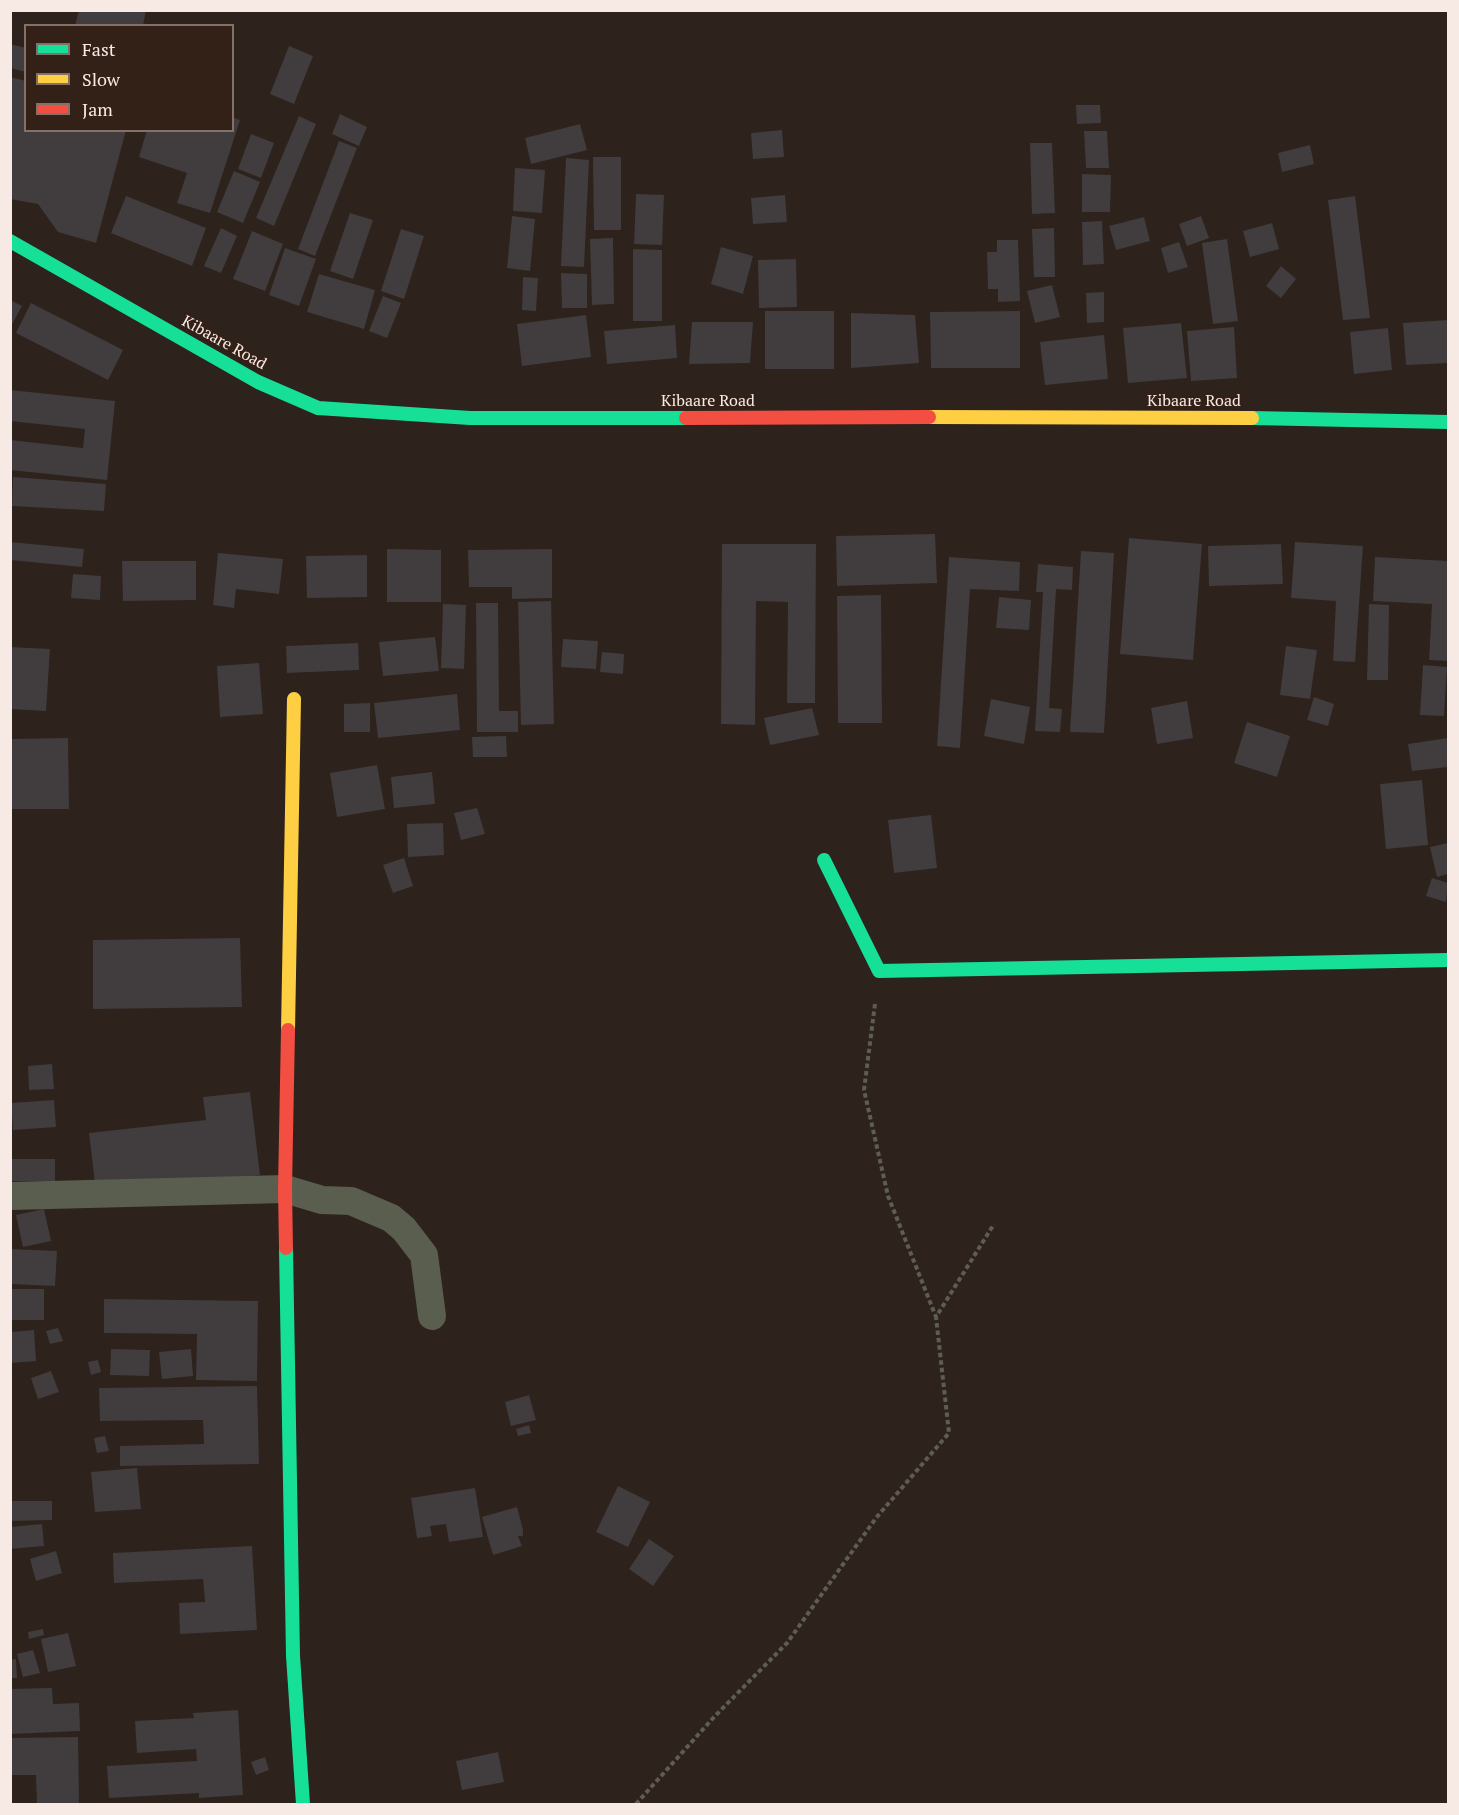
<!DOCTYPE html>
<style>
body{margin:0}
#map{position:relative;width:1459px;height:1815px;overflow:hidden;background:#2d221c;font-family:"PT Serif",serif}
canvas{display:block}
.frame{position:absolute;inset:0;border:12px solid #f7eae4;pointer-events:none}
.legend{position:absolute;left:24px;top:24px;width:210px;height:108px;box-sizing:border-box;background:#332016;border:2px solid #817168;margin:0;padding:8px 10px;list-style:none;font-size:18px;color:#f7eae4}
.legend li{display:flex;align-items:center;gap:12px;height:30px}
.legend b{width:30px;border:2px solid #817168}
</style>
<div id="map">
<canvas width="1459" height="1815"></canvas>
<div class="frame"></div>
<ul class="legend">
<li><b style="height:8px;background:#16e098"></b>Fast</li>
<li><b style="height:8px;background:#ffcf43"></b>Slow</li>
<li><b style="height:8px;background:#f24e42"></b>Jam</li>
</ul>
</div>
<script>
const ctx = document.querySelector('canvas').getContext('2d');
ctx.lineJoin = 'round';
function fill(path, color) { ctx.fillStyle = color; ctx.fill(path, 'evenodd'); }
const toPath = rows => new Path2D(rows.map(r => 'M' + r).join(''));
function stroke(path, color, width, dash) { ctx.strokeStyle = color; ctx.lineWidth = width; ctx.lineCap = dash ? 'butt' : 'round'; ctx.setLineDash(dash || []); ctx.stroke(path); }
function label(font, color, halo, rows, align = 'center') {
  ctx.font = font + ' "PT Serif",serif'; ctx.lineWidth = 4.5; ctx.setLineDash([]); ctx.textBaseline = 'middle'; ctx.strokeStyle = halo; ctx.fillStyle = color; for (const [text, x, y, turn = 0] of rows) {
    ctx.save(); ctx.translate(x, y); ctx.rotate((+turn || 0) * Math.PI / 180); ctx.textAlign = isNaN(turn) ? turn : align; if (halo) ctx.strokeText(text, 0, 0); ctx.fillText(text, 0, 0); ctx.restore();
  }
}
fill(toPath([
 [79,10,146,10,143,26,75,26],
 [10,44,26,48,26,72,10,68],
 [289,46,313,56,294,104,270,94],
 [10,77,26,81,24,113,26,113,26,130,126,130,96,243,58,232,38,204,10,199],
 [1076,105,1100,105,1101,123,1077,124],
 [340,114,367,127,359,146,332,134],
 [299,116,316,124,274,226,256,218],
 [232,117,240,120,210,213,177,203,187,173,139,157,147,130,232,130],
 [580,124,587,150,531,164,525,138],
 [782,130,784,157,753,159,751,133],
 [1084,131,1107,131,1109,168,1086,168],
 [251,134,274,143,261,178,238,169],
 [339,141,357,148,315,256,298,249],
 [1030,143,1052,143,1055,213,1032,214],
 [1310,145,1314,164,1282,172,1278,153],
 [593,157,621,157,621,230,594,230],
 [566,158,589,160,584,267,561,266],
 [515,168,545,170,542,213,513,211],
 [234,171,260,182,243,223,217,212],
 [1082,174,1111,175,1110,212,1082,212],
 [636,194,664,195,662,245,634,244],
 [785,195,787,222,753,224,751,198],
 [126,196,206,228,192,266,111,233],
 [1355,196,1370,318,1343,320,1328,200],
 [350,213,373,220,353,279,330,271],
 [512,216,535,219,530,271,507,268],
 [1201,216,1209,238,1187,246,1179,224],
 [1144,217,1150,241,1116,250,1109,226],
 [1102,221,1104,264,1083,265,1082,222],
 [1272,223,1279,249,1250,257,1243,231],
 [221,228,237,236,221,273,204,266],
 [1054,228,1055,277,1034,277,1032,229],
 [401,229,424,236,404,299,381,291],
 [252,231,283,244,265,291,233,279],
 [613,238,614,304,592,305,590,239],
 [1227,239,1238,321,1213,324,1202,243],
 [997,240,1018,240,1020,301,998,302,998,289,988,289,987,252,997,252],
 [1179,242,1188,267,1168,273,1161,248],
 [721,247,753,256,743,294,711,284],
 [285,248,316,259,299,306,269,295],
 [633,249,662,250,662,321,633,321],
 [796,259,797,307,759,308,758,260],
 [1281,266,1296,279,1281,298,1266,286],
 [561,273,587,274,587,308,562,308],
 [319,274,375,290,364,329,307,312],
 [523,277,538,278,536,311,522,310],
 [1052,285,1060,317,1035,323,1027,291],
 [1104,292,1104,322,1087,323,1086,293],
 [383,296,401,303,387,338,369,331],
 [10,300,22,306,10,328],
 [31,303,123,350,108,380,16,333],
 [765,311,834,311,834,369,765,369],
 [1020,311,1020,368,931,368,930,312],
 [851,313,915,315,919,363,851,368],
 [586,315,591,357,522,366,517,324],
 [1448,320,1448,363,1406,365,1403,323],
 [692,322,753,322,750,363,689,364],
 [1181,323,1187,378,1128,383,1123,328],
 [675,325,677,358,607,364,604,331],
 [1234,327,1237,378,1191,381,1187,331],
 [1388,328,1392,370,1354,374,1350,332],
 [1104,335,1108,379,1045,385,1040,342],
 [10,390,115,401,107,480,10,470,10,440,83,448,85,429,10,421],
 [13,477,106,484,104,511,12,506],
 [935,534,937,583,837,586,836,536],
 [1129,538,1202,544,1193,660,1120,654],
 [10,542,84,549,82,567,10,560],
 [1295,542,1363,546,1355,662,1333,661,1336,601,1291,598],
 [722,544,816,544,815,703,787,703,788,602,756,601,755,725,721,724],
 [1281,544,1283,584,1209,586,1208,546],
 [387,549,441,550,441,602,387,602],
 [552,549,552,598,512,599,512,587,469,587,468,550],
 [1081,551,1114,553,1104,733,1070,732],
 [218,553,283,559,279,594,236,589,234,608,213,605],
 [367,555,367,597,307,598,306,556],
 [949,557,1020,562,1019,591,970,589,960,748,937,746],
 [1375,557,1448,561,1448,661,1429,660,1432,604,1373,601],
 [122,561,196,561,196,600,123,601],
 [1038,564,1073,567,1072,590,1056,589,1049,708,1062,709,1060,732,1035,731,1043,592,1036,592],
 [73,574,101,576,100,600,71,598],
 [881,595,882,723,838,723,837,596],
 [999,597,1031,600,1029,630,996,628],
 [551,601,554,724,521,725,518,602],
 [476,603,498,603,499,711,518,711,518,732,477,732],
 [443,604,466,605,464,669,441,668],
 [1369,604,1389,605,1388,680,1367,680],
 [435,637,439,671,383,676,379,642],
 [563,639,598,641,596,669,561,667],
 [358,643,359,670,287,673,286,646],
 [1286,646,1317,650,1310,699,1280,695],
 [10,647,50,649,46,711,10,709],
 [602,652,624,654,623,674,600,672],
 [259,663,263,714,220,717,217,666],
 [1423,665,1447,667,1444,716,1420,715],
 [457,694,460,730,378,738,374,703],
 [1314,697,1334,704,1328,726,1307,720],
 [991,699,1030,707,1024,744,984,736],
 [1187,701,1193,738,1157,744,1151,708],
 [370,703,370,732,344,732,344,704],
 [812,708,819,735,770,745,764,718],
 [1247,722,1290,736,1277,777,1234,763],
 [506,736,507,757,473,757,472,737],
 [68,738,69,809,10,809,10,739],
 [1448,738,1448,767,1412,771,1408,744],
 [377,765,385,809,337,817,330,773],
 [432,772,435,804,394,808,391,777],
 [1422,780,1428,845,1386,849,1380,784],
 [477,808,485,834,461,840,454,813],
 [931,815,937,868,894,873,888,820],
 [443,823,444,855,408,857,407,824],
 [1448,843,1448,874,1437,877,1430,847],
 [404,858,413,886,393,893,383,865],
 [1432,878,1448,883,1446,902,1426,896],
 [240,938,242,1007,93,1009,93,940],
 [52,1064,54,1089,29,1090,28,1066],
 [250,1092,260,1175,96,1192,89,1133,206,1120,203,1097],
 [54,1100,56,1127,13,1130,11,1103],
 [10,1159,55,1159,55,1181,10,1181],
 [44,1209,51,1241,23,1247,16,1215],
 [10,1249,57,1251,55,1286,10,1284],
 [10,1289,44,1289,44,1320,10,1320],
 [104,1299,258,1301,257,1381,196,1380,197,1334,104,1333],
 [58,1328,63,1341,50,1344,46,1331],
 [34,1330,36,1361,10,1363,10,1332],
 [111,1349,150,1350,149,1376,110,1375],
 [191,1349,193,1376,162,1379,159,1352],
 [98,1360,101,1372,91,1375,88,1362],
 [51,1371,59,1392,38,1399,31,1378],
 [257,1386,259,1464,120,1466,120,1446,204,1444,203,1420,100,1421,99,1388],
 [529,1395,536,1420,511,1426,505,1402],
 [529,1425,531,1433,518,1436,516,1429],
 [105,1436,109,1451,97,1453,94,1438],
 [137,1468,141,1509,95,1512,91,1472],
 [618,1486,650,1502,628,1547,596,1532],
 [475,1488,483,1537,449,1542,446,1524,430,1526,432,1536,417,1538,411,1498],
 [10,1501,52,1501,52,1520,10,1521],
 [517,1507,523,1530,523,1536,518,1536,522,1546,493,1555,482,1517],
 [42,1524,44,1546,10,1549,10,1527],
 [649,1539,674,1556,653,1586,629,1569],
 [252,1546,257,1630,180,1634,179,1603,205,1602,203,1579,114,1583,113,1553],
 [56,1551,62,1573,36,1581,30,1559],
 [43,1629,44,1635,29,1639,28,1632],
 [68,1633,76,1666,48,1672,41,1639],
 [33,1650,40,1673,23,1677,17,1654],
 [16,1659,17,1678,10,1678,10,1660],
 [52,1688,53,1704,79,1703,80,1731,10,1734,10,1689],
 [238,1710,243,1795,199,1798,199,1793,109,1798,107,1766,197,1761,196,1749,137,1753,135,1721,194,1718,193,1713],
 [78,1737,79,1804,37,1804,36,1775,10,1775,10,1738],
 [498,1752,504,1782,462,1790,456,1761],
 [265,1757,269,1770,256,1775,251,1762]
]), '#413c3d');
stroke(toPath([
 [875,1004,864,1090,888,1196,936,1317],
 [636,1804,715,1716,787,1643,876,1518,949,1433,936,1317,994,1224]
]), '#5e5d53', 4, [4.5, 3]);
stroke(toPath([
 [10,1196,285,1189,322,1200,351,1201,391,1218,404,1229,424,1255,432,1316]
]), '#5a5e4e', 28);
stroke(toPath([
 [10,241,258,382,318,408,470,418,686,418],
 [1252,418,1448,422],
 [824,860,879,971,1448,960],
 [286,1248,293,1656,303,1804]
]), '#16e098', 14);
stroke(toPath([
 [929,417,1252,418],
 [288,1030,294,699]
]), '#ffcf43', 14);
stroke(toPath([
 [686,418,929,417],
 [286,1248,285,1189,288,1030]
]), '#f24e42', 14);
label('16px', '#f7eae4', '#332016', [
 ["Kibaare Road",224,343,29],
 ["Kibaare Road",708,401],
 ["Kibaare Road",1194,401]
]);
</script>
